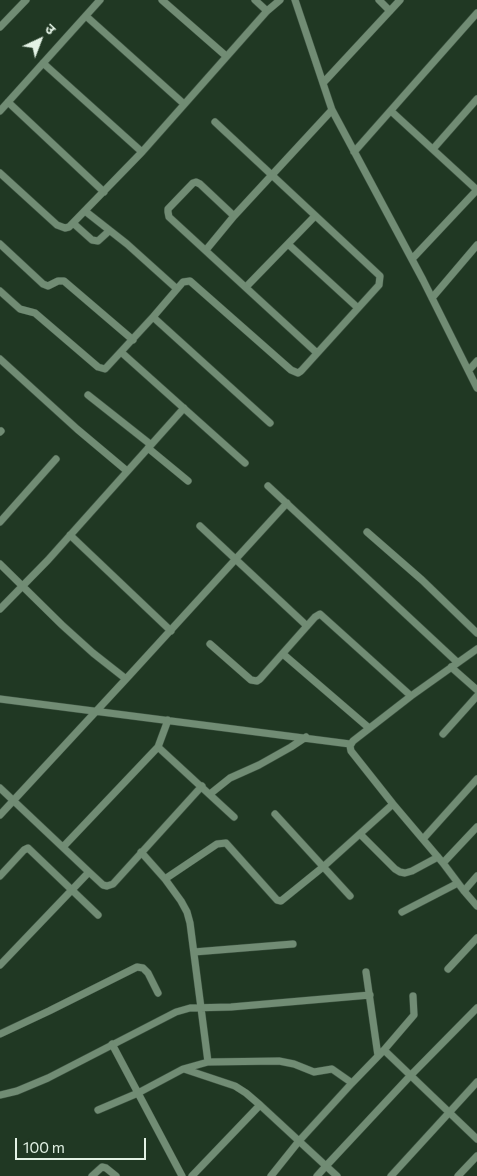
<!DOCTYPE html>
<meta charset="utf-8">
<style>
body{margin:0}
#map{position:relative;width:477px;height:1176px;overflow:hidden;background:#203823;font-family:Commissioner,"Noto Sans Devanagari",sans-serif}
canvas{display:block}
.north{position:absolute;left:15px;top:15px;width:50px;height:50px;-webkit-text-stroke:4px #203823;paint-order:stroke;rotate:43deg;font-size:14px;font-weight:700;line-height:20px;text-align:center;color:#e3f2e5}
.north::after{content:'';display:block;margin:auto;width:18px;height:22px;background:#e3f2e5;clip-path:polygon(50% 0,100% 100%,50% 72%,0 100%)}
.scale{position:absolute;left:15px;top:1138px;width:131px;height:22px;box-sizing:border-box;border:2px solid #e3f2e5;border-top:0;padding-left:6px;font-size:15px;line-height:18px;white-space:nowrap;color:#e3f2e5;-webkit-text-stroke:4px #203823;paint-order:stroke}
</style>
<div id="map">
<canvas width="477" height="1176"></canvas>
<div class="north">उ</div>
<div class="scale">100 m</div>
</div>
<script>
const ctx = document.querySelector('canvas').getContext('2d');
ctx.lineJoin = 'round';
const toPath = rows => new Path2D(rows.map(r => 'M' + r).join(''));
function stroke(path, color, width, dash) { ctx.strokeStyle = color; ctx.lineWidth = width; ctx.lineCap = dash ? 'butt' : 'round'; ctx.setLineDash(dash || []); ctx.stroke(path); }
const minor = toPath([
 [162,0,226,56],
 [255,0,267,11],
 [295,0,332,110,423,280,477,388],
 [379,0,390,11],
 [86,16,184,104],
 [0,27,26,0],
 [43,63,142,152],
 [323,83,400,0],
 [8,102,104,192],
 [0,111,100,0],
 [391,111,477,190],
 [433,149,477,99],
 [354,152,477,13],
 [0,173,57,225,65,228,69,227,142,152,267,11,280,0],
 [85,211,127,244,177,289],
 [234,216,200,184,196,182,193,183,168,209,168,212,169,217,317,353],
 [73,223,92,240,98,241,109,231],
 [0,244,43,284,48,286,58,281,64,281,133,340],
 [288,244,358,308],
 [206,250,234,216,332,110],
 [412,259,477,190],
 [246,287,315,216],
 [0,291,20,309,35,313,98,367,105,369,153,317,183,282,190,281,291,370,298,373,301,371,379,285,380,276,215,122],
 [432,298,477,245],
 [153,317,270,423],
 [121,352,245,463],
 [0,359,77,429,127,471],
 [469,370,477,361],
 [88,395,150,444],
 [0,432,1,431],
 [148,448,188,481],
 [268,486,457,662],
 [0,522,56,459],
 [200,526,307,626],
 [367,532,422,580,477,633],
 [70,535,171,631],
 [0,564,62,625,93,653,126,679],
 [0,609,48,560,184,408],
 [210,644,251,680,257,681,260,679,315,617,320,614,411,696],
 [477,649,411,696,353,741,350,746,351,751,393,804,443,863,464,891,477,906],
 [283,654,369,728],
 [451,667,477,690],
 [0,699,350,744],
 [443,734,477,696],
 [158,747,234,817],
 [0,788,89,872,0,965],
 [210,794,230,778,259,765,291,747,306,737],
 [275,814,350,896],
 [0,815,126,679,287,503],
 [360,834,395,869,400,872,405,873,412,871,438,857],
 [423,839,477,779],
 [63,847,158,747,168,720],
 [141,852,165,879,181,901,187,912,190,923,208,1062],
 [443,863,477,827],
 [89,872,103,885,107,886,113,884,202,786],
 [0,876,24,850,28,848,98,915],
 [165,879,217,844,226,843,277,900,281,901,323,867,393,804],
 [464,891,477,876],
 [402,912,458,883],
 [194,952,293,944],
 [448,969,477,938],
 [366,972,378,1056],
 [0,1034,49,1011,137,967,143,968,148,973,158,993],
 [112,1044,138,1093,183,1069,208,1062,279,1061,294,1064,314,1072,332,1069,352,1083,384,1050,477,1139],
 [384,1050,414,1015,413,996],
 [184,1069,235,1086,246,1093,260,1105],
 [0,1095,17,1091,48,1078,176,1012,190,1008,231,1007,370,995],
 [98,1110,138,1093,182,1176],
 [92,1176,102,1167,106,1168,116,1176],
 [192,1176,260,1105,326,1166,411,1075,477,1008],
 [271,1176,299,1141,352,1083],
 [317,1176,326,1166,337,1176],
 [391,1176,477,1082],
 [458,1176,477,1156]
]);
stroke(minor, '#3c5240', 8);
stroke(minor, '#718c74', 7);
</script>
